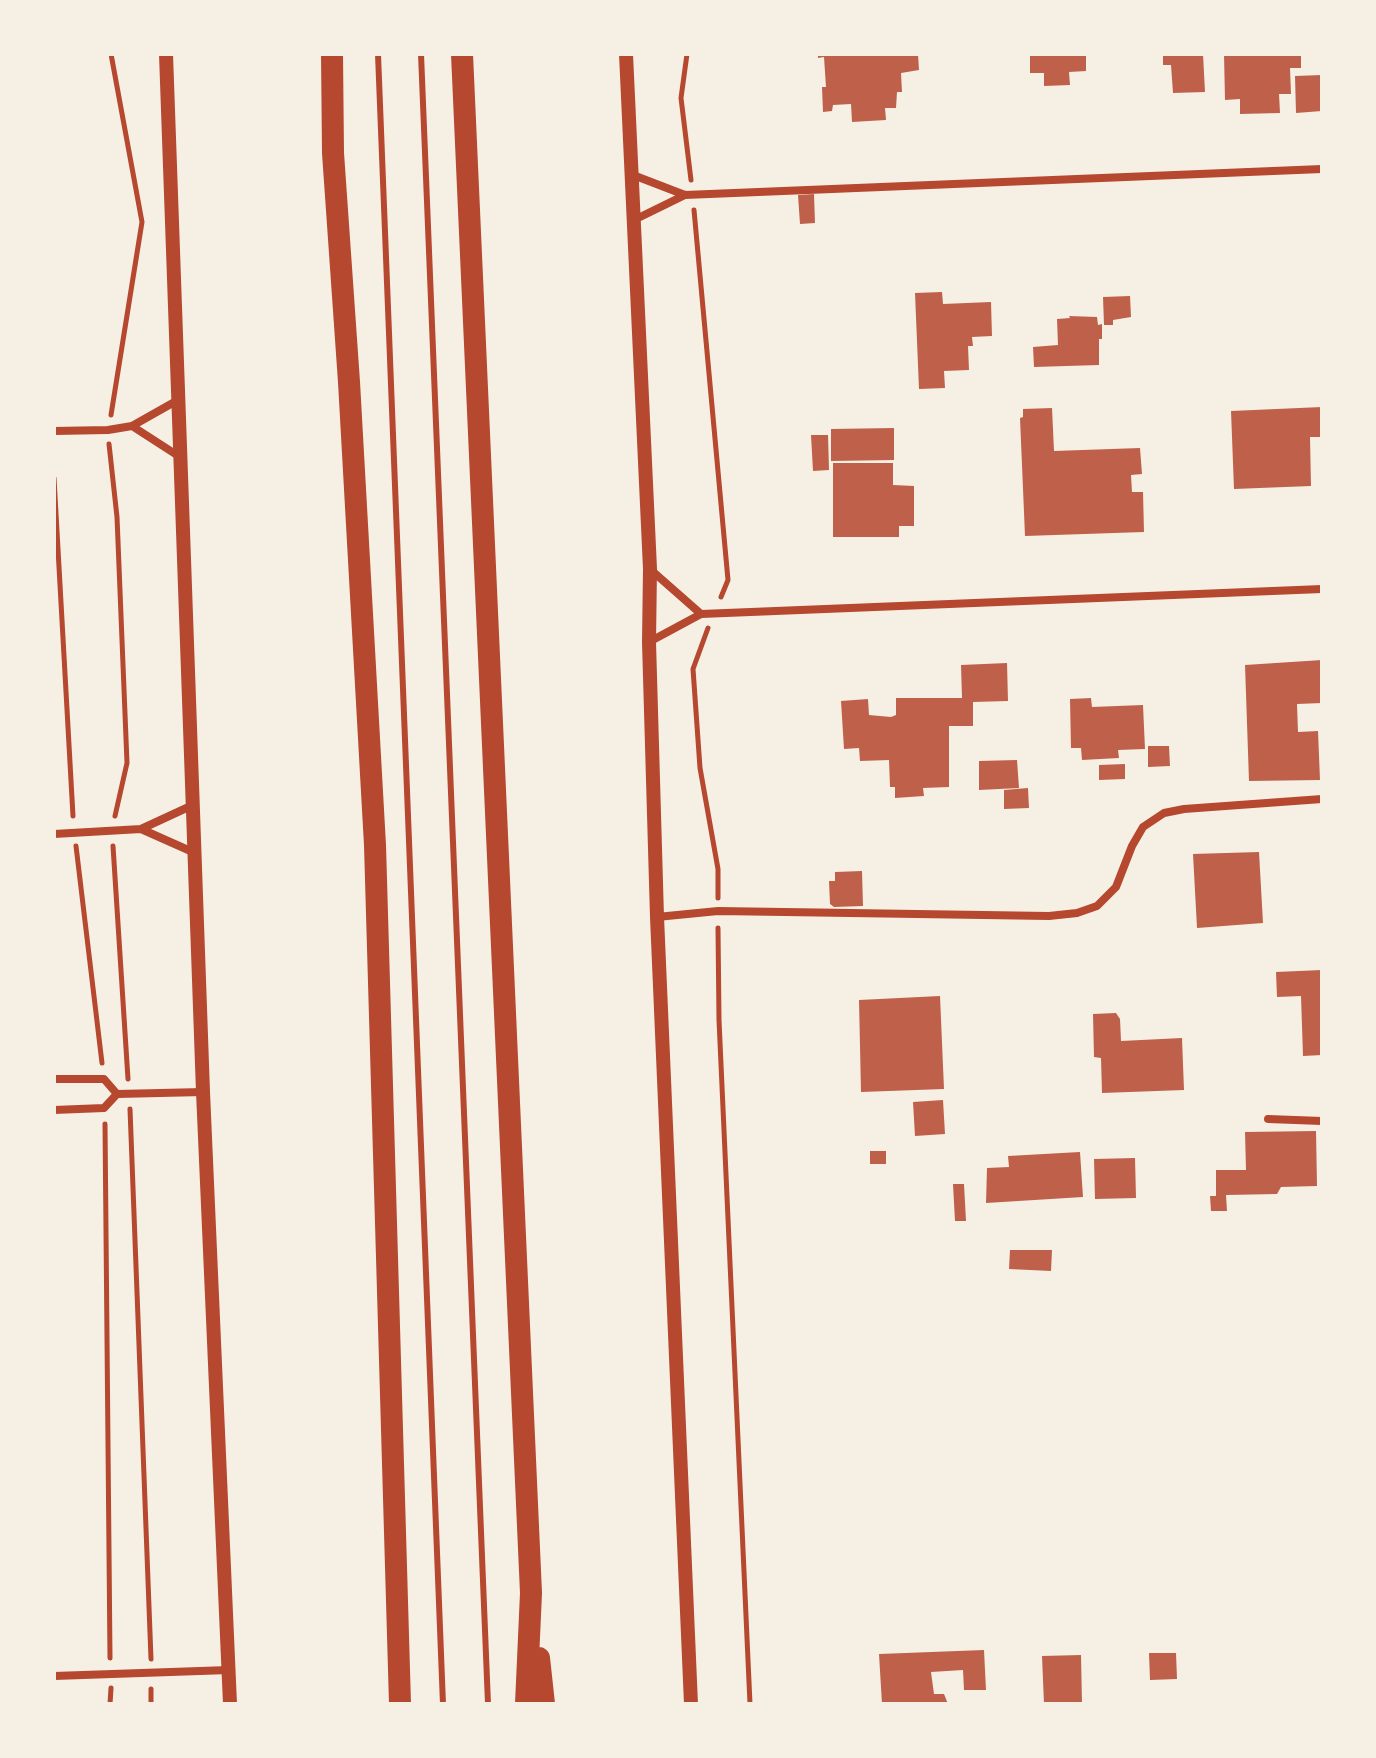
<!DOCTYPE html>
<style>
body{margin:0}
#map{position:relative;width:1376px;height:1758px;overflow:hidden;background:#f6efe4;font-family:"Exo 2",sans-serif}
canvas{display:block}
.frame{position:absolute;inset:0;border:56px solid #f6efe4;pointer-events:none}
</style>
<div id="map">
<canvas width="1376" height="1758"></canvas>
<div class="frame"></div>
</div>
<script>
const ctx = document.querySelector('canvas').getContext('2d');
ctx.lineJoin = 'round';
function fill(path, color) { ctx.fillStyle = color; ctx.fill(path, 'evenodd'); }
const toPath = rows => new Path2D(rows.map(r => 'M' + r).join(''));
function stroke(path, color, width, dash) { ctx.strokeStyle = color; ctx.lineWidth = width; ctx.lineCap = dash ? 'butt' : 'round'; ctx.setLineDash(dash || []); ctx.stroke(path); }
fill(toPath([
 [818,54,918,54,919,70,901,73,902,92,897,92,896,108,885,108,886,120,852,122,851,104,833,105,832,111,823,112,822,87,826,87,824,57,818,58],
 [1030,54,1086,54,1086,71,1069,72,1070,85,1044,86,1044,73,1030,73],
 [1163,54,1203,54,1205,92,1173,93,1171,65,1163,65],
 [1224,54,1301,54,1301,68,1290,68,1291,94,1279,94,1280,113,1240,114,1240,99,1225,100],
 [1322,75,1322,111,1296,113,1295,76],
 [814,194,815,223,800,224,798,195],
 [942,292,943,304,991,302,992,336,972,337,973,346,968,346,969,370,944,371,945,388,919,389,915,293],
 [1130,296,1131,317,1113,320,1113,325,1104,325,1103,297],
 [1069,316,1097,317,1098,325,1102,324,1102,339,1099,339,1099,365,1034,367,1033,347,1058,345,1057,319,1070,318],
 [1322,407,1322,437,1310,437,1311,486,1234,489,1231,411],
 [1052,408,1054,451,1140,448,1142,474,1131,475,1132,492,1143,492,1144,532,1025,536,1020,418,1023,417,1023,409],
 [894,428,894,460,831,461,831,429],
 [811,435,828,435,829,470,813,471],
 [833,463,893,463,893,485,914,486,914,526,899,526,899,537,833,537],
 [1322,660,1322,703,1297,704,1298,732,1318,731,1320,780,1249,781,1245,665],
 [1007,663,1008,701,973,702,973,726,949,726,949,787,923,788,924,796,895,798,895,787,890,787,889,760,860,761,859,748,844,749,841,701,868,699,869,715,891,717,896,715,896,698,962,698,961,665],
 [1091,698,1092,707,1143,705,1145,749,1118,750,1119,758,1082,760,1081,748,1071,748,1070,699],
 [1148,746,1169,746,1170,766,1148,767],
 [1017,760,1019,788,979,790,979,761],
 [1125,764,1125,779,1099,780,1099,765],
 [1028,788,1029,808,1004,809,1004,790],
 [1259,852,1263,923,1197,928,1193,854],
 [862,871,863,906,834,907,830,904,829,881,835,881,835,872],
 [1322,970,1322,1055,1303,1056,1301,996,1277,997,1276,972],
 [940,996,944,1089,861,1092,859,1000],
 [1116,1013,1120,1019,1121,1041,1182,1038,1184,1090,1102,1093,1101,1058,1094,1057,1093,1014],
 [943,1100,945,1134,915,1136,913,1102],
 [1316,1131,1317,1186,1281,1187,1277,1194,1226,1195,1227,1211,1211,1211,1210,1196,1216,1196,1216,1170,1246,1170,1245,1132],
 [870,1151,886,1151,886,1164,870,1164],
 [1080,1152,1083,1197,986,1203,987,1168,1009,1167,1008,1156],
 [1135,1158,1136,1198,1095,1199,1094,1159],
 [953,1184,964,1184,966,1221,955,1221],
 [1010,1250,1052,1250,1051,1271,1009,1269],
 [984,1650,986,1690,964,1690,963,1670,931,1672,934,1694,944,1694,948,1704,882,1704,879,1654],
 [1149,1653,1176,1653,1177,1679,1150,1680],
 [1081,1655,1082,1704,1044,1704,1042,1656]
]), '#bf614a');
stroke(toPath([
 [687,54,681,98,691,180],
 [694,210,728,580,721,597],
 [111,415,142,222,111,54],
 [109,444,117,517,127,763,115,816],
 [54,478,73,816],
 [708,628,693,669,700,768,718,869,718,898],
 [76,846,102,1063],
 [113,846,128,1079],
 [718,928,719,1020,750,1704],
 [130,1109,151,1659],
 [105,1124,110,1658],
 [110,1704,111,1688],
 [151,1704,151,1689]
]), '#b5482f', 5);
stroke(toPath([
 [378,54,443,1704],
 [421,54,488,1704]
]), '#b5482f', 6);
stroke(toPath([
 [633,175,685,195,1322,169],
 [636,219,685,195],
 [132,426,180,457],
 [54,431,108,430,132,426,178,400],
 [651,570,701,614],
 [649,642,701,614,1322,589],
 [141,829,193,805],
 [54,834,141,829,195,853],
 [657,917,718,911,1049,916,1077,913,1097,906,1116,887,1132,846,1143,827,1164,813,1184,809,1322,799],
 [54,1079,104,1079,117,1094],
 [54,1110,104,1108,117,1094,203,1092],
 [1268,1119,1322,1121],
 [54,1676,229,1670]
]), '#b5482f', 8);
stroke(toPath([
 [166,54,203,1092,230,1704],
 [626,54,650,569,649,642,657,917,691,1704]
]), '#b5482f', 14);
stroke(toPath([
 [332,54,333,153,349,382,375,845,400,1704],
 [462,54,531,1593,526,1704],
 [539,1658,544,1704]
]), '#b5482f', 22);
</script>
